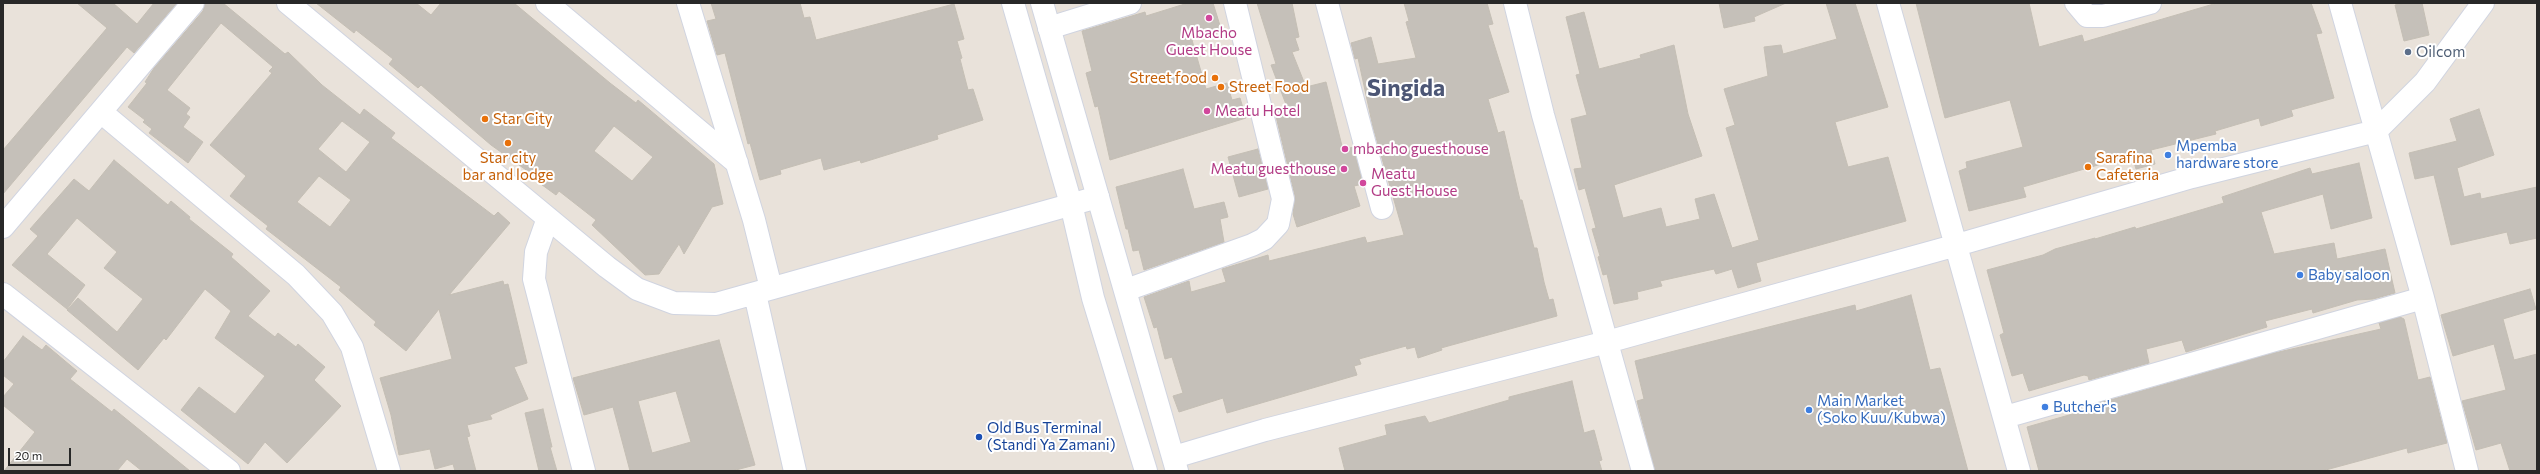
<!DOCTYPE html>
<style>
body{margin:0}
#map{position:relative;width:2540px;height:474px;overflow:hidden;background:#e9e2da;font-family:Commissioner,sans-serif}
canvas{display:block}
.frame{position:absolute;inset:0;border:4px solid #282828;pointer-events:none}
.scale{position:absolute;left:8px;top:448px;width:63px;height:18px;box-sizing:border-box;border:2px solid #282828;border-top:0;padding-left:5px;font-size:12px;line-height:14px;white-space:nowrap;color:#282828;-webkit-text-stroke:3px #fff;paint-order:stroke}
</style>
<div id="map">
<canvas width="2540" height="474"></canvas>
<div class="frame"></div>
<div class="scale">20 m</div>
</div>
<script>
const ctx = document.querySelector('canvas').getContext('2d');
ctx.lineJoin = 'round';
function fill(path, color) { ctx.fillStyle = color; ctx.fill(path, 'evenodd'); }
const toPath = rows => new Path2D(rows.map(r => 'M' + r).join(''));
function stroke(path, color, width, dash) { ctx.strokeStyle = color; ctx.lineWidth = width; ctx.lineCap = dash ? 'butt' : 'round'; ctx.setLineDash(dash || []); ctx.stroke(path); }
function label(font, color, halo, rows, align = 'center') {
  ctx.font = font + ' Commissioner,sans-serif'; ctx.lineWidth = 4; ctx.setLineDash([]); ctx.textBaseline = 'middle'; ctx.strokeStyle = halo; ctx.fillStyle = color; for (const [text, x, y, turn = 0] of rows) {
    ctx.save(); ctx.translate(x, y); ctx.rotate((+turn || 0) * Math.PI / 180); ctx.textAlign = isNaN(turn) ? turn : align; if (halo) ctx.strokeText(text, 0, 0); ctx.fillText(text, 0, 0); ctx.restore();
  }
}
const building = toPath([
 [77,3,113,3,137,24,154,3,177,3,134,53,127,47,3,194,3,150,107,28,77,3],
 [205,3,223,3,285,54,288,52,322,85,360,115,364,109,395,133,391,138,494,216,498,212,510,223,449,295,503,281,504,285,508,284,527,363,514,367,528,399,490,415,492,419,467,425,470,436,467,437,476,471,455,471,453,464,435,469,430,449,399,455,391,415,380,378,452,359,439,309,406,351,374,325,376,322,339,290,341,287,266,229,268,226,230,196,246,176,210,145,272,73,269,71,273,67,221,23,167,90,190,108,186,114,190,117,183,127,203,142,188,163,149,133,152,129,143,122,145,120,128,107,147,83,145,82,154,68,203,11,205,3],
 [342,121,370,142,346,172,318,149,342,121],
 [319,176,351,200,330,227,297,202,319,176],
 [316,3,416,3,431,15,441,3,514,3,610,83,636,103,638,100,714,164,723,204,712,207,684,254,679,244,659,274,645,275,592,225,596,220,559,191,556,195,527,174,529,172,491,145,421,85,418,88,389,64,393,59,356,30,354,33,316,3],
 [614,126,653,157,632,181,594,151,614,126],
 [711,3,800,3,804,18,810,17,816,40,954,4,964,39,957,41,962,58,960,59,968,90,973,89,983,120,937,135,938,139,861,163,860,160,824,170,821,158,780,170,781,174,760,180,750,143,748,144,725,53,717,55,707,21,716,19,711,3],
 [1188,3,1213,3,1222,32,1192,40,1206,89,1227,83,1232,100,1240,98,1246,118,1110,160,1098,106,1095,107,1086,73,1092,71,1082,31,1145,12,1146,16,1188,3],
 [1257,3,1292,3,1299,37,1295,38,1299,50,1292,52,1306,87,1326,82,1343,150,1353,147,1363,184,1354,186,1360,206,1297,227,1293,214,1295,196,1275,112,1287,107,1271,65,1276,64,1257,3],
 [1404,3,1487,3,1493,24,1488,25,1509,92,1488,99,1498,133,1504,131,1520,200,1522,200,1534,248,1537,248,1544,282,1549,300,1553,299,1557,316,1441,348,1442,350,1418,358,1415,347,1407,349,1406,346,1359,359,1361,364,1354,366,1357,375,1227,413,1223,398,1179,412,1173,396,1183,393,1172,357,1165,359,1157,327,1154,328,1144,297,1189,281,1191,292,1226,282,1222,269,1268,255,1269,261,1365,237,1367,243,1404,235,1373,127,1358,58,1355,59,1351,43,1371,37,1378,64,1416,58,1406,22,1409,21,1404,3],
 [1719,3,1786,3,1754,17,1755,21,1724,28,1719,3],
 [1826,3,1855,3,1888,107,1835,122,1848,167,1888,157,1906,221,1756,263,1761,281,1738,288,1732,269,1716,274,1714,269,1660,281,1662,286,1637,292,1638,299,1614,304,1607,274,1603,275,1598,257,1600,256,1592,229,1596,228,1585,188,1579,190,1574,169,1582,168,1571,119,1587,115,1576,75,1580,74,1566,17,1584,12,1599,69,1641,58,1640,55,1674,45,1688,114,1702,156,1614,185,1623,218,1661,208,1666,227,1700,219,1695,199,1714,194,1732,248,1759,240,1726,128,1735,125,1724,89,1768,76,1764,47,1781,45,1783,54,1837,39,1826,3],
 [1916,3,2029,3,2039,47,2082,35,2084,42,2217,3,2311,3,2322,33,2316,34,2334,98,2291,110,2293,116,2261,126,2259,118,2215,131,2216,134,2151,150,2155,164,2136,169,2132,155,2023,187,2026,197,1969,211,1959,171,1967,168,1966,162,2023,147,2010,100,1945,118,1916,3],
 [2404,3,2422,3,2429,35,2404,41,2395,5,2404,3],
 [2479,109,2494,155,2457,168,2464,197,2480,193,2481,199,2537,187,2537,238,2510,244,2507,232,2451,245,2434,175,2415,179,2409,153,2457,141,2450,119,2479,109],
 [1258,149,1268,189,1239,197,1228,157,1258,149],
 [114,160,168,205,171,201,190,217,189,219,233,254,231,257,270,291,248,316,275,337,278,333,296,347,298,344,325,367,314,380,341,406,287,463,265,442,248,464,181,410,199,387,235,414,265,376,215,338,231,311,205,289,166,340,164,338,138,370,67,310,78,298,117,332,143,299,104,268,117,252,77,218,47,254,85,285,67,309,12,265,38,236,30,229,74,179,89,191,114,160],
 [2359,163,2372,218,2331,229,2323,194,2261,212,2274,254,2334,243,2337,259,2385,249,2395,293,2373,299,2357,300,2313,313,2312,309,2265,321,2267,327,2186,352,2182,340,2146,349,2149,363,2089,380,2088,376,2084,375,2029,391,2023,373,2012,376,2000,335,2004,333,1987,270,2043,255,2055,249,2095,238,2095,239,2135,227,2136,229,2224,203,2222,197,2310,168,2312,174,2359,163],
 [1183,169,1194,209,1224,202,1228,217,1220,219,1224,242,1144,270,1139,250,1133,251,1128,229,1126,229,1116,187,1183,169],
 [2530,289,2536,309,2503,319,2514,360,2537,354,2537,471,2510,471,2501,443,2476,450,2462,401,2506,390,2494,344,2453,356,2441,315,2530,289],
 [1911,295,1930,370,1940,368,1968,471,1655,471,1637,401,1644,399,1635,361,1855,305,1856,311,1911,295],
 [2400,317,2404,319,2418,380,2430,377,2447,443,2408,453,2407,448,2322,471,2039,471,2027,427,2097,407,2096,404,2274,353,2381,329,2379,323,2400,317],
 [23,336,42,350,46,345,77,371,70,379,112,412,114,409,190,471,142,471,127,459,117,471,4,471,35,432,3,405,3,397,14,384,3,375,3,362,23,336],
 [719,340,755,465,732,471,630,471,613,407,584,415,573,378,719,340],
 [676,391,691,442,652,453,638,401,676,391],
 [1572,381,1584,433,1594,430,1602,460,1599,461,1602,471,1345,471,1339,448,1387,435,1385,425,1425,416,1429,423,1509,400,1509,397,1572,381],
 [543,409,552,447,550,447,557,471,539,471,525,413,543,409]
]);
fill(building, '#c5c0b9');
stroke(building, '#c4beb4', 1);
const street = toPath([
 [288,3,607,267,637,289,674,303,716,304,1098,197],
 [547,3,737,163],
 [688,3,754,220,771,288],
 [1327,3,1382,208],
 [1515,3,1543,115,1643,471],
 [1888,3,2019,471],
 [2076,3,2087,16,2103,16,2150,3],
 [2340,3,2423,298,2467,471],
 [1049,28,1130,3],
 [101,112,296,275,332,313,352,347,389,471],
 [548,218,536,252,534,279,584,471],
 [3,227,193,3],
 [1126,290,1252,245,1264,239,1278,224,1283,199,1235,3],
 [3,294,229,471],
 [755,294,795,471],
 [2005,417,2423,298],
 [1174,457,1265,430,1607,342,1957,245,2192,177,2376,131,2425,82,2483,3]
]);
const secondary = toPath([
 [1013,3,1071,204,1093,298,1146,471],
 [1042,3,1177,471]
]);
stroke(street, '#d0d4e0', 24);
stroke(secondary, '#d0d4e0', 24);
stroke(street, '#fff', 22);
stroke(secondary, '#fff', 22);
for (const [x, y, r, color] of [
 [1209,18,4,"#d1479c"],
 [2408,52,4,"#5c6f8a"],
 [1215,78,4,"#e8710a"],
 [1221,87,4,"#e8710a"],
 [1207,111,4,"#d1479c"],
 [485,119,4,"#e8710a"],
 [508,143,4,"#e8710a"],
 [1345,149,4,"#d1479c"],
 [2168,155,4,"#3f7fe0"],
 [2088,167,4,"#e8710a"],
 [1344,169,4,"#d1479c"],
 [1363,183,4,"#d1479c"],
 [2300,275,4,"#3f7fe0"],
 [2045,407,4,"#3f7fe0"],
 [1809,410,4,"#3f7fe0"],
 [979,437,4,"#1a4fb4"]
]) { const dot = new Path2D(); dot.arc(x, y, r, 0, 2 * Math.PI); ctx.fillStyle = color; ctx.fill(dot); stroke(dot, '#fff', 1.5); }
label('15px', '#b23c85', '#fff', [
 ["Mbacho",1209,33,"center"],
 ["Guest House",1209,50,"center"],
 ["Meatu Hotel",1215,111],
 ["mbacho guesthouse",1353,149],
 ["Meatu guesthouse",1336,169,"right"],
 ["Meatu",1371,174],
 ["Guest House",1371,191]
], 'left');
label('15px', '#4e5e75', '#fff', [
 ["Oilcom",2416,52]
], 'left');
label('15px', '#c56008', '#fff', [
 ["Street food",1207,78,"right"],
 ["Street Food",1229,87],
 ["Star City",493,119],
 ["Star city",508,158,"center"],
 ["bar and lodge",508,175,"center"],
 ["Sarafina",2096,158],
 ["Cafeteria",2096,175]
], 'left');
label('15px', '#366cbe', '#fff', [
 ["Mpemba",2176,146],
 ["hardware store",2176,163],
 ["Baby saloon",2308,275],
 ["Main Market",1817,401],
 ["(Soko Kuu/Kubwa)",1817,418],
 ["Butcher's",2053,407]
], 'left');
label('15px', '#164399', '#fff', [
 ["Old Bus Terminal",987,428],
 ["(Standi Ya Zamani)",987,445]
], 'left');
label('bold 23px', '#4c5675', '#fff', [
 ["Singida",1406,88]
]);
</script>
